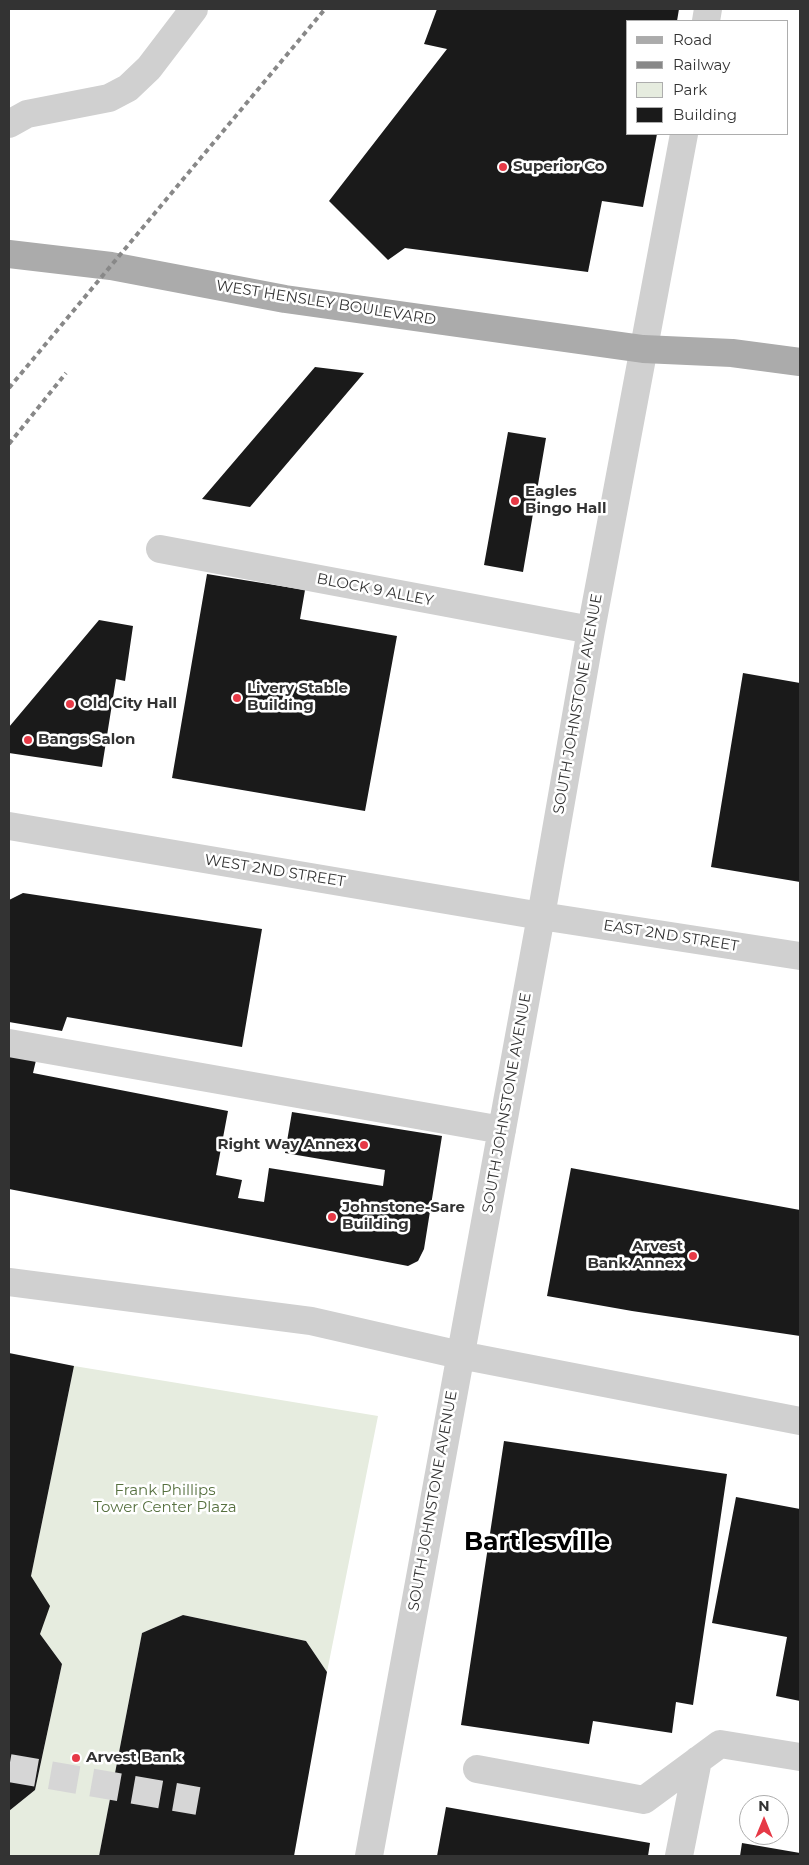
<!DOCTYPE html>
<style>
body{margin:0}
#map{position:relative;width:809px;height:1865px;overflow:hidden;background:#fff;font-family:Montserrat,sans-serif}
canvas{display:block}
.frame{position:absolute;inset:0;border:10px solid #333;pointer-events:none}
.legend{position:absolute;left:626px;top:20px;width:162px;height:115px;box-sizing:border-box;background:#fff;border:1px solid #adadad;margin:0;padding:6px 9px;list-style:none;font-size:15px;color:#333}
.legend li{display:flex;align-items:center;gap:10px;height:25px}
.legend b{width:25px;border:1px solid #adadad}
.north{position:absolute;left:739px;top:1795px;width:50px;height:50px;box-sizing:border-box;background:#fff;border:1px solid #adadad;border-radius:50%;rotate:0deg;font-size:14px;font-weight:700;line-height:20px;text-align:center;color:#333}
.north::after{content:'';display:block;margin:auto;width:18px;height:22px;background:#e63946;clip-path:polygon(50% 0,100% 100%,50% 72%,0 100%)}
</style>
<div id="map">
<canvas width="809" height="1865"></canvas>
<div class="frame"></div>
<ul class="legend">
<li><b style="height:6px;background:#ababab"></b>Road</li>
<li><b style="height:6px;background:#888"></b>Railway</li>
<li><b style="height:14px;background:#e6ecdf"></b>Park</li>
<li><b style="height:14px;background:#1a1a1a"></b>Building</li>
</ul>
<div class="north">N</div>
</div>
<script>
const ctx = document.querySelector('canvas').getContext('2d');
ctx.lineJoin = 'round';
function fill(path, color) { ctx.fillStyle = color; ctx.fill(path, 'evenodd'); }
const toPath = rows => new Path2D(rows.map(r => 'M' + r).join(''));
function stroke(path, color, width, dash) { ctx.strokeStyle = color; ctx.lineWidth = width; ctx.lineCap = dash ? 'butt' : 'round'; ctx.setLineDash(dash || []); ctx.stroke(path); }
function label(font, color, halo, rows, align = 'center') {
  ctx.font = font + ' Montserrat,sans-serif'; ctx.lineWidth = 5; ctx.setLineDash([]); ctx.textBaseline = 'middle'; ctx.strokeStyle = halo; ctx.fillStyle = color; for (const [text, x, y, turn = 0] of rows) {
    ctx.save(); ctx.translate(x, y); ctx.rotate((+turn || 0) * Math.PI / 180); ctx.textAlign = isNaN(turn) ? turn : align; if (halo) ctx.strokeText(text, 0, 0); ctx.fillText(text, 0, 0); ctx.restore();
  }
}
fill(toPath([
 [74,1366,378,1416,327,1672,306,1641,183,1615,142,1633,99,1856,9,1856,9,1811,35,1790,62,1664,40,1634,31,1576]
]), '#e6ecdf');
fill(toPath([
 [437,9,679,9,677,21,628,21,628,134,657,134,643,207,602,201,588,272,405,248,388,260,329,201,447,49,424,44],
 [315,367,364,373,250,507,202,499],
 [508,432,546,438,523,572,484,565],
 [207,574,305,590,300,619,397,636,365,811,172,778],
 [99,620,133,626,125,681,116,679,102,767,9,753,9,727],
 [743,673,800,683,800,882,711,867],
 [23,893,262,929,242,1047,67,1017,62,1031,9,1022,9,900],
 [9,1051,37,1056,33,1073,228,1111,216,1175,242,1180,238,1198,264,1202,269,1168,383,1186,385,1170,285,1153,292,1112,442,1136,424,1249,418,1261,408,1266,9,1189],
 [571,1168,800,1210,800,1336,632,1311,547,1296],
 [9,1353,74,1366,31,1576,50,1606,40,1634,62,1664,35,1790,9,1811],
 [504,1441,727,1474,693,1705,676,1702,672,1733,593,1721,589,1744,461,1725],
 [736,1497,800,1509,800,1701,776,1696,787,1637,712,1623],
 [183,1615,306,1641,327,1672,294,1856,99,1856,142,1633],
 [446,1807,650,1843,648,1856,437,1856],
 [742,1843,800,1853,800,1856,740,1856]
]), '#1a1a1a');
stroke(toPath([
 [9,1768,198,1801]
]), '#d6d6d6', 28, [28, 14]);
stroke(toPath([
 [706,21,708,9],
 [9,124,27,114,109,98,128,88,149,68,194,9],
 [160,549,591,630],
 [9,826,541,916,800,956],
 [9,1043,502,1130],
 [9,1282,311,1321,460,1355,800,1421],
 [477,1769,644,1800,720,1744,800,1757],
 [369,1856,541,916,591,630,684,134],
 [679,1856,698,1760]
]), '#d0d0d0', 28);
stroke(toPath([
 [9,254,111,266,285,299,643,349,732,353,800,362]
]), '#ababab', 28);
stroke(toPath([
 [9,388,325,9],
 [9,444,66,373]
]), '#888', 4, [5, 4]);
for (const [x, y, r, color] of [
 [503,167,5,"#e63946"],
 [515,501,5,"#e63946"],
 [237,698,5,"#e63946"],
 [70,704,5,"#e63946"],
 [28,740,5,"#e63946"],
 [364,1145,5,"#e63946"],
 [332,1217,5,"#e63946"],
 [693,1256,5,"#e63946"],
 [76,1758,5,"#e63946"]
]) { const dot = new Path2D(); dot.arc(x, y, r, 0, 2 * Math.PI); ctx.fillStyle = color; ctx.fill(dot); stroke(dot, '#fff', 2); }
label('bold 15px', '#333', '#fff', [
 ["Superior Co",513,167],
 ["Eagles",525,492],
 ["Bingo Hall",525,509],
 ["Livery Stable",247,689],
 ["Building",247,706],
 ["Old City Hall",80,704],
 ["Bangs Salon",38,740],
 ["Right Way Annex",354,1145,"right"],
 ["Johnstone-Sare",342,1208],
 ["Building",342,1225],
 ["Arvest",683,1247,"right"],
 ["Bank Annex",683,1264,"right"],
 ["Arvest Bank",86,1758]
], 'left');
label('15px', '#333', '#fff', [
 ["WEST HENSLEY BOULEVARD",326,303,9],
 ["BLOCK 9 ALLEY",375,590,11],
 ["SOUTH JOHNSTONE AVENUE",578,704,-80],
 ["WEST 2ND STREET",275,871,9],
 ["EAST 2ND STREET",671,936,9],
 ["SOUTH JOHNSTONE AVENUE",507,1103,-80],
 ["SOUTH JOHNSTONE AVENUE",433,1501,-80]
]);
label('15px', '#56703f', '#fff', [
 ["Frank Phillips",165,1491],
 ["Tower Center Plaza",165,1508]
]);
label('bold 25px', '#000', '#fff', [
 ["Bartlesville",537,1543]
]);
</script>
